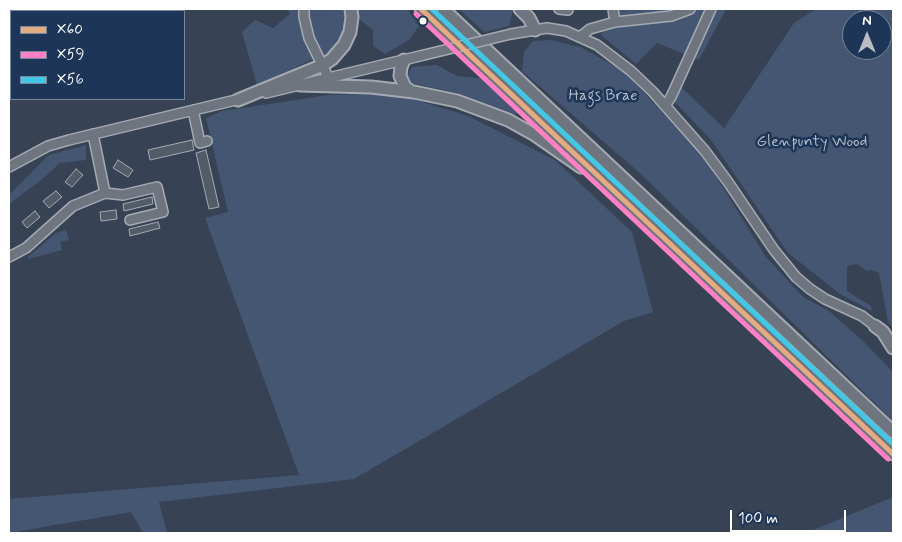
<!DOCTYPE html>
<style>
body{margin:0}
#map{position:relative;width:902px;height:542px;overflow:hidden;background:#374354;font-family:Mynerve,sans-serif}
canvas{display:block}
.frame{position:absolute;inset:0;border:10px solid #fff;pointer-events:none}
.legend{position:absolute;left:10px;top:10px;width:175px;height:90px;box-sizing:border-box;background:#1d3557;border:1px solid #77869a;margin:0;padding:6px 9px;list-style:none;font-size:15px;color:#fff}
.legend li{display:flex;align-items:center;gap:10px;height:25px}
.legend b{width:25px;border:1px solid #77869a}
.north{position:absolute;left:842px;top:10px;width:50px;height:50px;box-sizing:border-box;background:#1d3557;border:1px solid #77869a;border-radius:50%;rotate:0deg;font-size:14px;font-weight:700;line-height:20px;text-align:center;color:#fff}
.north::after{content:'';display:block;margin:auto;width:18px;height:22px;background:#b9bdc3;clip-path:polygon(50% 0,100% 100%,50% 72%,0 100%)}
.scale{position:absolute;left:730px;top:510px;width:116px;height:22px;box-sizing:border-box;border:2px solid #fff;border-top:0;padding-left:6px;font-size:15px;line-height:18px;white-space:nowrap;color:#fff;-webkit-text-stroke:4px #1d3557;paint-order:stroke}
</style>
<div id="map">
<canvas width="902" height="542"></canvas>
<div class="frame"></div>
<ul class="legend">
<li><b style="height:6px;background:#e5ac83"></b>X60</li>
<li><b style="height:6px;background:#ff80c5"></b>X59</li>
<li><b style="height:6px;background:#40c8e6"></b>X56</li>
</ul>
<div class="north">N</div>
<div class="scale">100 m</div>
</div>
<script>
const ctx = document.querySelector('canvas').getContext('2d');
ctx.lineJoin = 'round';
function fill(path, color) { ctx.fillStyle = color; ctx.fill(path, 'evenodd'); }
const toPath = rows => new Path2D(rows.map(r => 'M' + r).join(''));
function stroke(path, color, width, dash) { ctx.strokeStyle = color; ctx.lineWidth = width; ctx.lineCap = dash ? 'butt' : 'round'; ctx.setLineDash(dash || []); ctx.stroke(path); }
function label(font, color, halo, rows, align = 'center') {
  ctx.font = font + ' Mynerve,sans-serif'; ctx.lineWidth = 5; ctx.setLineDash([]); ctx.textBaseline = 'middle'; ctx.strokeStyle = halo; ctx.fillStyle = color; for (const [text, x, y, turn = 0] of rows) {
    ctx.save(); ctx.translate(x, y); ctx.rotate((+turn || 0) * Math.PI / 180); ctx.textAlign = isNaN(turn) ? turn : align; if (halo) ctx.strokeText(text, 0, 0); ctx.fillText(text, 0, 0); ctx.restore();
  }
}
fill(toPath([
 [287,9,348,9,345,36,335,49,257,85,242,32,255,20,273,28,290,14],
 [357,9,408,9,412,17,419,26,409,40,385,54,373,46,373,30,359,19],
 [459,9,513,9,509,26,484,32],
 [617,9,726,9,699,60,657,43,636,64,601,35,617,14],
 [816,9,893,9,893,329,888,322,879,273,871,270,867,271,857,264,847,266,847,291,871,306,872,311,840,294,788,253,711,140,674,101,681,87,724,128,794,23],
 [852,20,882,20,882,50,852,50],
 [551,40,580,47,622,70,666,116,707,162,766,257,803,297,829,311,863,341,893,372,893,421,642,175,522,71,524,52,533,41],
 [437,65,457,76,480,78,519,112,514,116,461,94,412,83,408,75,412,67],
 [373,94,416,100,468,116,555,160,632,232,653,312,624,321,354,479,159,502,167,533,143,533,131,512,9,533,9,499,299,475,205,218,228,212,206,118,222,111,329,95],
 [86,145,86,160,60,163,41,180,9,204,9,193,12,192,49,155],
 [66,230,69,240,60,242,62,250,28,259,28,257,56,233],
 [893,497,893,533,806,533]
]), '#445671');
const building = toPath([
 [192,140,194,150,150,160,148,150,192,140],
 [206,150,219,207,209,209,196,153,206,150],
 [118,160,133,170,128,177,113,168,118,160],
 [76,169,83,175,72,187,65,182,76,169],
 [56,191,62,197,49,208,43,201,56,191],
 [152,197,153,204,124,211,123,204,152,197],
 [116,210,117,219,101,221,100,212,116,210],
 [35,211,40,217,27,228,22,222,35,211],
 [158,222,160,228,130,236,129,229,158,222]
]);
fill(building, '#525b68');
stroke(building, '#a5aab2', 1);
const minor = toPath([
 [304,9,304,17,309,38,331,83],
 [559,9,568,10],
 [613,9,615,22],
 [511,34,547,28,566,31,597,45,631,71,653,92,705,151,728,182,774,250,796,277,810,289,825,299,862,316,875,326],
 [580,37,590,29,615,22,671,16,690,9],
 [266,93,424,55],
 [665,106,671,97,711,9],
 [193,110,200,143,207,141],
 [93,134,105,193],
 [9,167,48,146,69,140,244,98],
 [9,257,26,248,73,206,105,193,123,195,157,187,163,212,130,220]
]);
const major = toPath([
 [421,9,893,454],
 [443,9,893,432],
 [520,9,529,18,535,30],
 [404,60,401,67,400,76,405,87,412,92],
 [300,85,371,87,414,92,457,101,508,120,535,135,581,167],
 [238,100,323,65,332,59,344,45,350,32,352,17,351,9],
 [875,326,883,332,893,348]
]);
stroke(minor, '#a5aab2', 12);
stroke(major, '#a5aab2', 15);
stroke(minor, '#6f757e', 9);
stroke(major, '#6f757e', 11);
const minorBridge = toPath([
 [424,55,511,34]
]);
stroke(minorBridge, '#a5aab2', 12, []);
stroke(minorBridge, '#6f757e', 9);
stroke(toPath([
 [421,9,893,454]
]), '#e5ac83', 5);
stroke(toPath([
 [416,14,888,459]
]), '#ff80c5', 5);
stroke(toPath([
 [432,9,893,444]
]), '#40c8e6', 5);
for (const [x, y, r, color] of [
 [423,21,4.5,"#fff"]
]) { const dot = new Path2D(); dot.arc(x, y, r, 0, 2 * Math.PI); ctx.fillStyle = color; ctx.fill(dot); stroke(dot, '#1d3557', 2); }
label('16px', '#b5bdc8', '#1d3557', [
 ["Hags Brae",603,97],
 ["Glenpunty Wood",812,143]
]);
</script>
